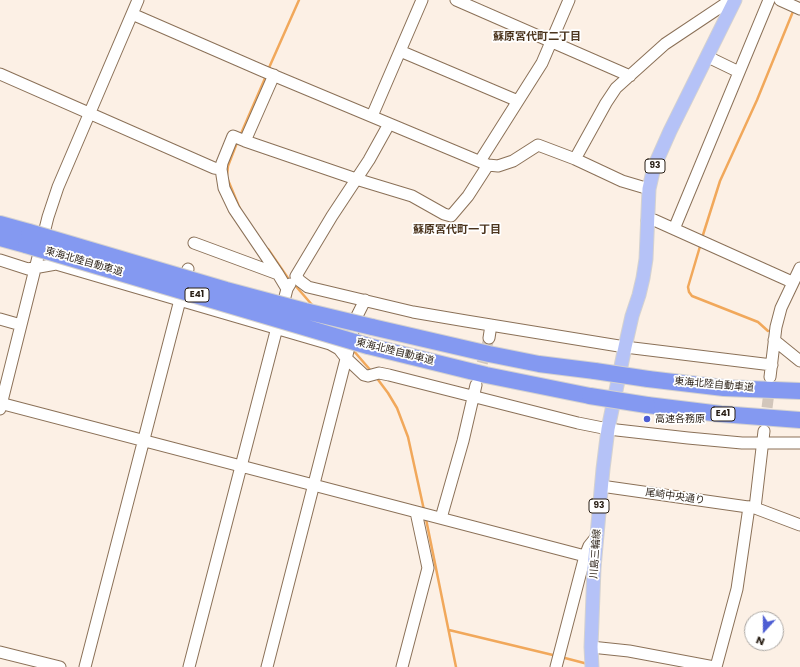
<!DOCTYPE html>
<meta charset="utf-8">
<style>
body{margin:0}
#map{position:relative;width:800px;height:667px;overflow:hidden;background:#fcf0e5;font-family:Poppins,sans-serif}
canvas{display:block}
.north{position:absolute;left:744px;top:611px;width:40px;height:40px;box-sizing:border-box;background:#fff;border:1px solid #a9a5a1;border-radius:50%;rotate:201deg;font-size:11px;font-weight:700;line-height:16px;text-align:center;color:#291f15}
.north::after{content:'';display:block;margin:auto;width:14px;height:18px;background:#4d5dd3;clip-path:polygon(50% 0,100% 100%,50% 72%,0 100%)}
</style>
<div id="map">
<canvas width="800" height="667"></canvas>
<div class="north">N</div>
</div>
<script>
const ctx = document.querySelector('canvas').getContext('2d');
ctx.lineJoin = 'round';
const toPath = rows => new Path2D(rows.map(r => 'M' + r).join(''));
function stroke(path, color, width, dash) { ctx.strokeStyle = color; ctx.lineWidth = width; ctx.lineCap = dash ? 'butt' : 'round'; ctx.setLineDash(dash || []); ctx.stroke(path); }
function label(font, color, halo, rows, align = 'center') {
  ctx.font = font + ' Poppins,"Noto Sans JP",sans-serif'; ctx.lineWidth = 3.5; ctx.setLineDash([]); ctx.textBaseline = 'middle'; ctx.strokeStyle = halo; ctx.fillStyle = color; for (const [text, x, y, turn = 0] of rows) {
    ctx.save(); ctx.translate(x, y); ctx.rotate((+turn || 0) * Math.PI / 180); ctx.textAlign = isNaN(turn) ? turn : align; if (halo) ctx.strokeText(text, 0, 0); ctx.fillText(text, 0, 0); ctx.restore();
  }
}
stroke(toPath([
 [268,70,299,0],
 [240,136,266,76],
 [227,175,228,166,238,140],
 [228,180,240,209],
 [702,238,720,181,757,100,794,9],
 [701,243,688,287,689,292,692,296,758,322,768,331],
 [268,249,290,281],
 [294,284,313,306],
 [353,350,372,372],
 [376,377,388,393,397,408,408,437,424,510],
 [426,519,456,667],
 [449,630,557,656],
 [561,657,588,664]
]), '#f1a85b', 2.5);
stroke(toPath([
 [478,379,489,338],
 [765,424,770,384]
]), '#d2c6bb', 11, [11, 5.5]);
const minor = toPath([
 [456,0,630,76],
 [780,0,800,9],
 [132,14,263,71,488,165,498,166,513,161,538,145,575,159,622,181,649,189],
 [400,51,518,101],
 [708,57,739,72],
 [0,74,214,168,221,169],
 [274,75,245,141,356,179,412,196,444,214,451,216,468,196,488,165],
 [372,116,422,0],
 [389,124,369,160,332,216,296,276,300,281,308,287,413,312,466,321,625,347,772,365],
 [245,141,233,136,222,163,221,169,224,188,234,209,278,274],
 [575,159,606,103,616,88,665,44,731,0],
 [480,161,542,63,569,0],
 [647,221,654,220,792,282],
 [674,229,769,0],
 [194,243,278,274,287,289,290,284],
 [0,260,28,269,56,264,330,344,339,349,346,358,364,375,368,376,379,373,389,375,578,423,608,429,688,438,742,443,800,443],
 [0,319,21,325],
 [489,338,491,325],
 [774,340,800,361],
 [770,377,776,327,781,308,800,268],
 [0,403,585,556],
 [0,409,48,217,58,187,138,0],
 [601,486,755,508,800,525],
 [755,508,764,431],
 [441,518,463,441,476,385],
 [591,647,629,651,714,667],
 [0,652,60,667],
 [85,667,188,269],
 [189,667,287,289],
 [267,667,357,316,365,300],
 [402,667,428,568,416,512],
 [556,667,585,556,589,546,597,536],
 [716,667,737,589,749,507]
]);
const major = toPath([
 [592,667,591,647,594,568,603,469,608,429,625,347,632,316,639,295,643,278,646,259,649,189,654,167,670,131,735,0]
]);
const highway = toPath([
 [0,224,29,232],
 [0,238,26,245],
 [372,327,489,354,539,364,595,371],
 [368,346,486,375,590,396],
 [648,379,724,388,800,391],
 [647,405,721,414,800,420]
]);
stroke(minor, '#8b7158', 13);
stroke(major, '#d4d2d0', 15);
stroke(highway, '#d4d2d0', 18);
stroke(minor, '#fff', 11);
stroke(major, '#b5c2f7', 13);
stroke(highway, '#8499f1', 16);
const highwayBridge = toPath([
 [29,232,226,290,305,311,372,327],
 [26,245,368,346],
 [595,371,648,379],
 [590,396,647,405]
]);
stroke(highwayBridge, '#d4d2d0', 18, []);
stroke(highwayBridge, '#8499f1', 16);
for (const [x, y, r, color] of [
 [647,419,4,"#4d5dd3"]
]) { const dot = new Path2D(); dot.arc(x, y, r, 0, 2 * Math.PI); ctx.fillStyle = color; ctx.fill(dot); stroke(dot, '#fff', 1.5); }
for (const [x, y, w] of [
 [655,166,20],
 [197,295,24],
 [723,414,24],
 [599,506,20]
]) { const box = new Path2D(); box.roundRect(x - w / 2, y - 7, w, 14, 3); ctx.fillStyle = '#fff'; ctx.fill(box); stroke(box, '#291f15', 1); }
label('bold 9px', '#291f15', null, [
 ["93",655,166],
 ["E41",197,295],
 ["E41",723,414],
 ["93",599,506]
]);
label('10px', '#291f15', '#fff', [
 ["東海北陸自動車道",84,262,16],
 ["東海北陸自動車道",395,352,14],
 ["東海北陸自動車道",714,385,5],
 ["尾崎中央通り",675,497,8],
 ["川島三輪線",596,554,-86]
]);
label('10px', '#291f15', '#fff', [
 ["高速各務原",655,419]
], 'left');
label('bold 11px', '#4a331c', '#fff', [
 ["蘇原宮代町二丁目",537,37],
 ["蘇原宮代町一丁目",457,230]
]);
</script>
